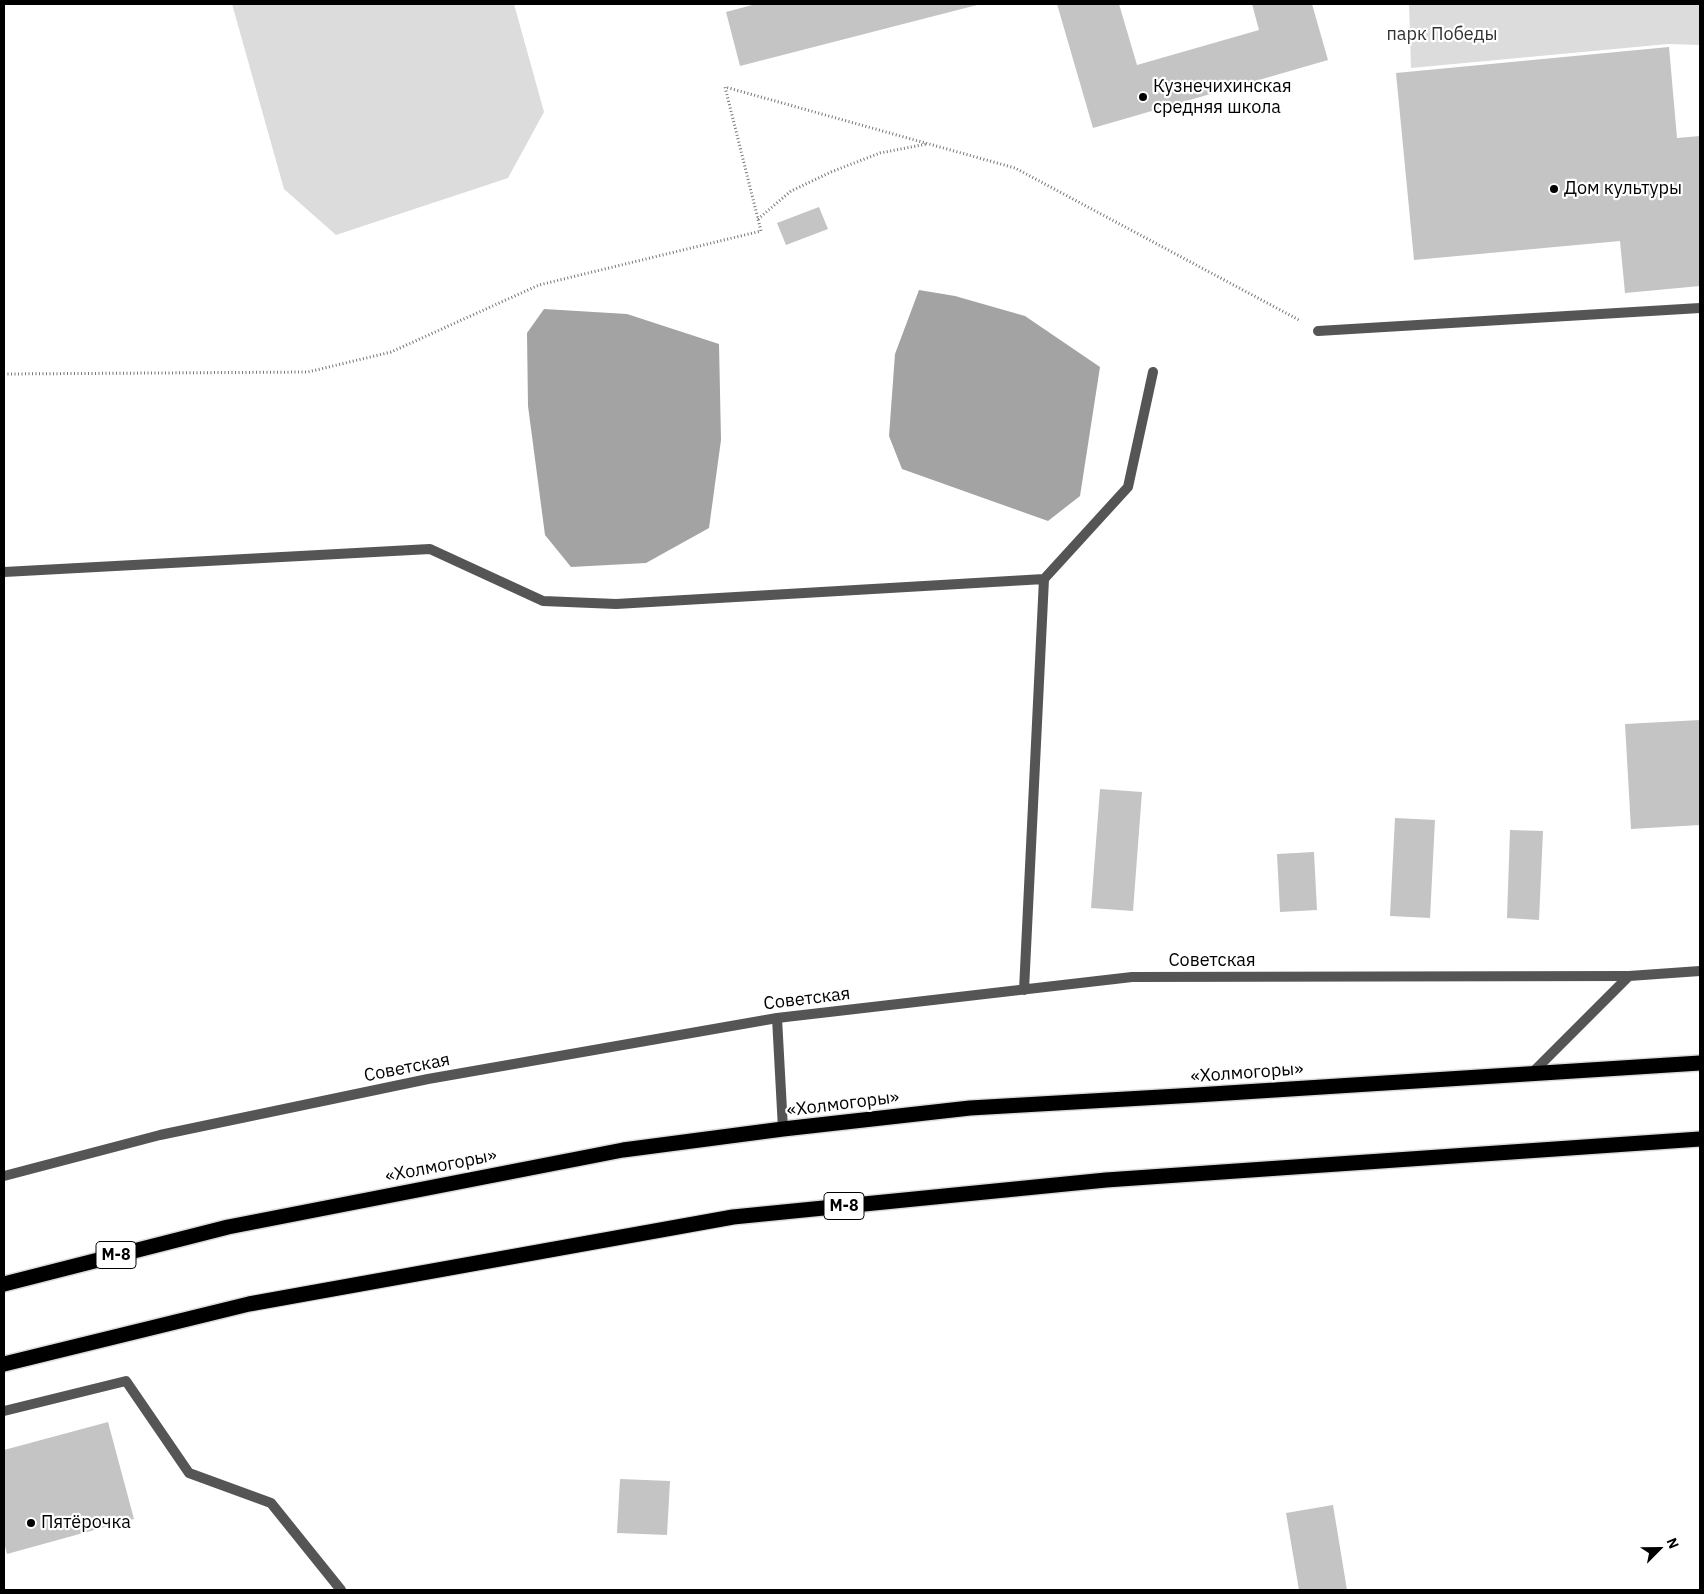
<!DOCTYPE html>
<meta charset="utf-8">
<style>
body{margin:0}
#map{position:relative;width:1704px;height:1594px;overflow:hidden;background:#fff;font-family:"IBM Plex Sans",sans-serif}
canvas{display:block}
.frame{position:absolute;inset:0;border:5px solid #000;pointer-events:none}
.north{position:absolute;left:1634px;top:1524px;width:50px;height:50px;-webkit-text-stroke:4px #fff;paint-order:stroke;rotate:67deg;font-size:14px;font-weight:700;line-height:20px;text-align:center;color:#000}
.north::after{content:'';display:block;margin:auto;width:18px;height:22px;background:#000;clip-path:polygon(50% 0,100% 100%,50% 72%,0 100%)}
</style>
<div id="map">
<canvas width="1704" height="1594"></canvas>
<div class="frame"></div>
<div class="north">N</div>
</div>
<script>
const ctx = document.querySelector('canvas').getContext('2d');
ctx.lineJoin = 'round';
function fill(path, color) { ctx.fillStyle = color; ctx.fill(path, 'evenodd'); }
const toPath = rows => new Path2D(rows.map(r => 'M' + r).join(''));
function stroke(path, color, width, dash) { ctx.strokeStyle = color; ctx.lineWidth = width; ctx.lineCap = dash ? 'butt' : 'round'; ctx.setLineDash(dash || []); ctx.stroke(path); }
function label(font, color, halo, rows, align = 'center') {
  ctx.font = font + ' "IBM Plex Sans",sans-serif'; ctx.lineWidth = 4.5; ctx.setLineDash([]); ctx.textBaseline = 'middle'; ctx.strokeStyle = halo; ctx.fillStyle = color; for (const [text, x, y, turn = 0] of rows) {
    ctx.save(); ctx.translate(x, y); ctx.rotate((+turn || 0) * Math.PI / 180); ctx.textAlign = isNaN(turn) ? turn : align; if (halo) ctx.strokeText(text, 0, 0); ctx.fillText(text, 0, 0); ctx.restore();
  }
}
fill(toPath([
 [232,4,514,4,544,112,508,178,336,235,284,189],
 [1409,4,1700,4,1700,45,1668,44,1411,68]
]), '#dcdcdc');
fill(toPath([
 [919,290,955,296,1025,316,1100,367,1080,496,1048,521,902,469,889,436,895,354],
 [544,309,627,314,719,344,721,440,709,528,646,563,571,567,545,535,528,406,527,333]
]), '#a3a3a3');
fill(toPath([
 [756,4,981,4,740,66,726,12],
 [1057,4,1119,4,1137,65,1259,30,1252,4,1312,4,1328,60,1093,128],
 [1669,47,1677,138,1700,136,1700,286,1625,293,1620,241,1414,260,1396,73],
 [819,207,828,229,786,245,777,223],
 [1700,720,1700,825,1631,829,1625,724],
 [1100,789,1142,792,1133,911,1091,908],
 [1395,818,1435,820,1430,918,1390,916],
 [1510,830,1543,831,1539,920,1507,918],
 [1314,852,1317,910,1280,912,1277,854],
 [108,1422,134,1519,7,1554,4,1542,4,1450],
 [620,1479,670,1481,667,1535,617,1533],
 [1333,1505,1347,1590,1299,1590,1286,1513]
]), '#c4c4c4');
const highway = toPath([
 [4,1284,228,1227,623,1150,783,1129,970,1108,1196,1095,1700,1063],
 [4,1364,249,1304,733,1217,1106,1180,1700,1139]
]);
stroke(highway, '#dbdbdb', 18);
stroke(toPath([
 [758,219,791,191,831,172,880,153,927,144],
 [4,374,308,372,391,352,539,285,761,231,725,87,1015,168,1299,320]
]), '#777', 3, [1, 2.5]);
stroke(toPath([
 [1531,1074,1629,976,1700,971]
]), '#555', 10);
stroke(toPath([
 [1318,331,1700,308],
 [4,572,430,549,543,601,616,604,1044,579,1024,990],
 [1044,579,1128,487,1153,372],
 [777,1018,783,1129],
 [4,1176,160,1135,428,1079,777,1018,1132,977,1629,976],
 [4,1411,126,1381,189,1473,271,1503,341,1590]
]), '#555', 10);
stroke(highway, '#000', 15);
for (const [x, y, r, color] of [
 [1143,97,5,"#000"],
 [1554,189,5,"#000"],
 [31,1523,5,"#000"]
]) { const dot = new Path2D(); dot.arc(x, y, r, 0, 2 * Math.PI); ctx.fillStyle = color; ctx.fill(dot); stroke(dot, '#fff', 2); }
for (const [x, y, w] of [
 [844,1206,40],
 [116,1255,40]
]) { const box = new Path2D(); box.roundRect(x - w / 2, y - 13.5, w, 27, 4); ctx.fillStyle = '#fff'; ctx.fill(box); stroke(box, '#000', 1); }
label('bold 16px', '#000', null, [
 ["М-8",844,1206],
 ["М-8",116,1255]
]);
label('18px', '#333', '#fff', [
 ["парк Победы",1442,35]
]);
label('18px', '#000', '#fff', [
 ["Кузнечихинская",1153,87],
 ["средняя школа",1153,108],
 ["Дом культуры",1564,189],
 ["Пятёрочка",41,1523]
], 'left');
label('18px', '#000', '#fff', [
 ["Советская",1212,961],
 ["Советская",807,999,-7],
 ["Советская",407,1068,-11],
 ["«Холмогоры»",1247,1073,-4],
 ["«Холмогоры»",843,1104,-7],
 ["«Холмогоры»",441,1166,-11]
]);
</script>
